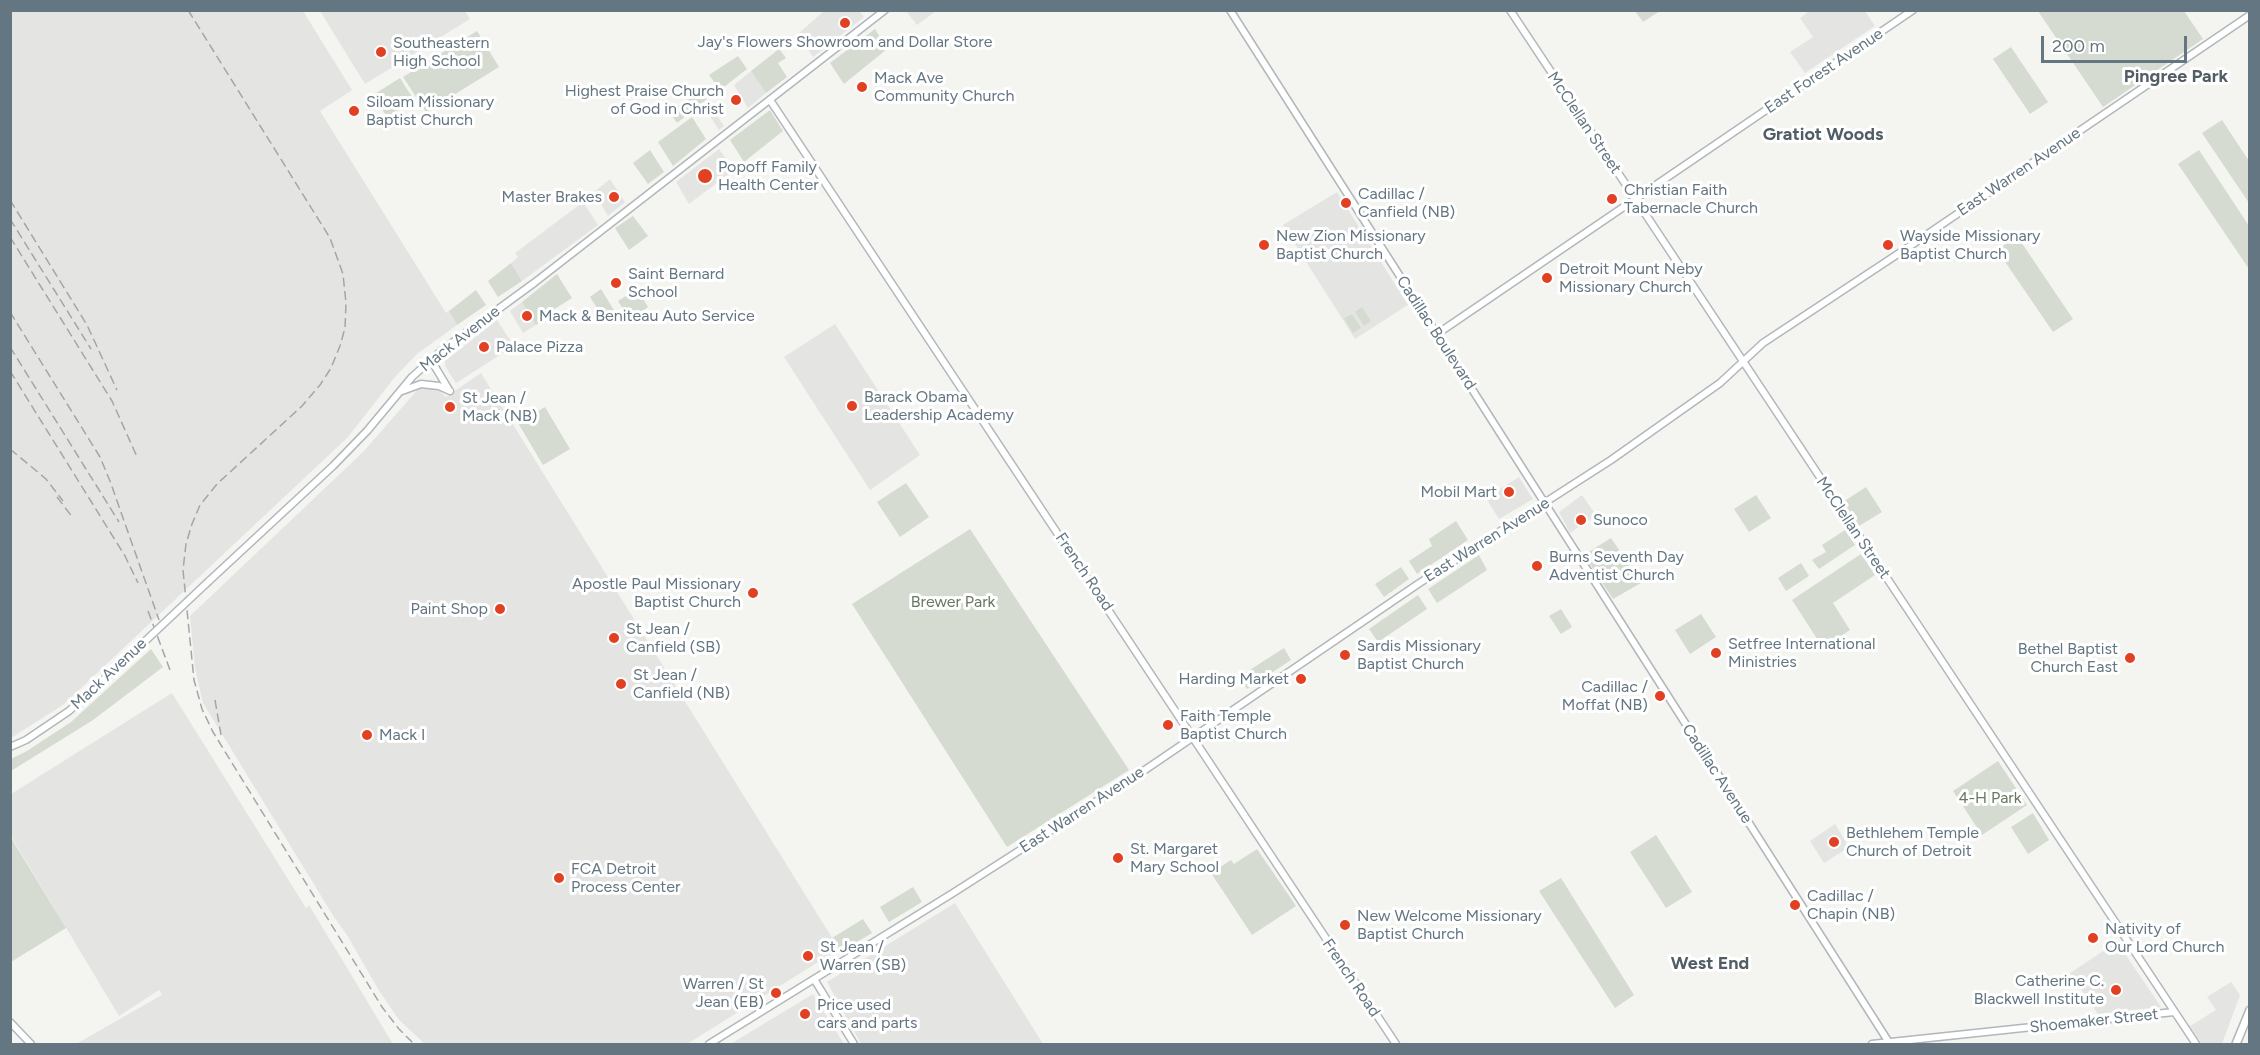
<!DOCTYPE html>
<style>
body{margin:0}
#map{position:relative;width:2260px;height:1055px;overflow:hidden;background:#f4f4f0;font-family:Figtree,sans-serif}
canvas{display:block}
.frame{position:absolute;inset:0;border:12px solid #637681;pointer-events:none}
.scale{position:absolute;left:2041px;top:36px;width:146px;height:27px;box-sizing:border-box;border:3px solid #637681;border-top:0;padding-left:8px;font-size:18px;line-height:21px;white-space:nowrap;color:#637681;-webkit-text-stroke:4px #fff;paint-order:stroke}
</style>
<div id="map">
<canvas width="2260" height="1055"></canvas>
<div class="frame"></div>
<div class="scale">200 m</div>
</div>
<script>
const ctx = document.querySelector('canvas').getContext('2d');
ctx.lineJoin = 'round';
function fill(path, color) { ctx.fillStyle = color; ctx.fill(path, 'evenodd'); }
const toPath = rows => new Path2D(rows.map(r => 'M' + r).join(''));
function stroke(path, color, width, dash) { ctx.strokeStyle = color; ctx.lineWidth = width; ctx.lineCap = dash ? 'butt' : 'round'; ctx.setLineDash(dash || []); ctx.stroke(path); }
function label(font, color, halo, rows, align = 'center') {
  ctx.font = font + ' Figtree,sans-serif'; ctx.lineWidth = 6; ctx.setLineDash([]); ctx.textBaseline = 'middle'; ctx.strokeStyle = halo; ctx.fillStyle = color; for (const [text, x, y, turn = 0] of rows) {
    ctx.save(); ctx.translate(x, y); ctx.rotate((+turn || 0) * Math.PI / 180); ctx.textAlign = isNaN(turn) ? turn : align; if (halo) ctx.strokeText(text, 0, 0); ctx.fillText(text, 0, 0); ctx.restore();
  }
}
fill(toPath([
 [1811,10,1865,11,1875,26,1805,73,1790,52,1813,37,1800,18],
 [11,11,303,11,352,90,320,111,446,313,449,311,457,325,417,354,395,377,348,437,63,705,11,738],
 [320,11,465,11,470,19,365,84],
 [824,11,859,11,864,17,813,57,798,34],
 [906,11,936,11,917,25],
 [751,71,766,93,748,108,734,85],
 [709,103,724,126,719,130,704,107],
 [719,149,734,170,689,204,676,182],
 [610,179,625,202,608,216,594,192],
 [1337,192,1408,305,1355,339,1283,225],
 [583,202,598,225,522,281,511,263,518,257,515,253],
 [522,302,536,325,523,333,510,311],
 [497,320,514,346,456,383,445,366,445,361],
 [835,324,920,455,870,490,784,357],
 [481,373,839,949,687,1044,425,1044,399,1020,378,989,347,935,334,917,203,703,195,668,190,616,363,452,419,388,425,386,438,389,446,397],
 [1519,477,1533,499,1499,519,1486,498],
 [1582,495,1596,515,1570,533,1559,512],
 [172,693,306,908,309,905,393,1044,76,1044,162,995,159,990,119,1016,11,836,11,794],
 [1835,824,1849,847,1824,863,1810,841],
 [955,903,1043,1044,861,1044,827,982],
 [2117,942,2161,1007,2098,1014,2070,973],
 [2231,982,2240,995,2222,1044,2202,1044,2190,1026,2216,1010,2207,997],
 [813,994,844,1044,731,1044,742,1037]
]), '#e4e5e3');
fill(toPath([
 [1635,11,1660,11,1643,22],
 [2038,11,2184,11,2203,39,2103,107],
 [875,29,887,49,844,84,830,63],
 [477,31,499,67,426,112,403,77],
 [2011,47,2048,102,2030,114,1993,59],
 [779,49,786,58,778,63,787,77,766,93,751,71],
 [738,56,747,69,720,90,709,75],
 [400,78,414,100,387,117,373,95],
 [701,91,707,99,677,123,669,112],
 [770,110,783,131,744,162,730,140],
 [692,117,706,139,673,166,658,142],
 [2222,120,2249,161,2249,203,2202,133],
 [650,150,664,172,648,184,633,163],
 [2199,150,2249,226,2249,269,2178,164],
 [633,216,648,236,629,250,615,228],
 [2017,236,2073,319,2053,332,1997,250],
 [511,263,522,281,498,297,488,281],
 [557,274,572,298,553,310,554,313,536,325,522,302],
 [601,289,615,312,604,319,590,297],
 [637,289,648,307,630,320,618,301],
 [476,290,486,305,457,325,449,311],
 [1362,307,1371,321,1364,326,1355,312],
 [1352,314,1361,328,1353,333,1344,318],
 [545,407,570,449,543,465,518,423],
 [906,483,929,517,900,537,877,502],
 [1866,487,1882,512,1859,526,1843,502],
 [1756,495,1771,518,1749,532,1734,509],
 [1456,521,1468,540,1417,574,1409,561,1432,546,1429,539],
 [970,529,1129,770,1007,847,852,604],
 [1845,530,1855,545,1819,569,1812,560,1826,552,1822,545],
 [1611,538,1641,583,1613,599,1584,555],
 [1861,554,1875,575,1833,603,1850,630,1823,648,1792,600],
 [1479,555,1487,570,1437,603,1428,589],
 [1801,563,1809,576,1786,591,1778,578],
 [1401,567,1409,579,1384,597,1375,584],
 [1418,595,1427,609,1378,642,1369,629],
 [1561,609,1572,627,1561,634,1549,616],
 [1701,614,1716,637,1690,654,1675,630],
 [1284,648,1291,660,1247,689,1239,677],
 [151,649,163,667,93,720,11,771,11,759,27,751,71,722],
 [1998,761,2027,805,1982,835,1953,791],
 [2033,813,2049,840,2028,854,2011,827],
 [1656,835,1692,892,1666,908,1630,852],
 [10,836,66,928,11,962,10,962],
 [1257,849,1296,906,1252,935,1211,873,1231,860,1234,864],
 [1561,878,1634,995,1615,1008,1539,891],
 [913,887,922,902,889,922,880,907],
 [863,919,872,933,840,952,832,938]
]), '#d5dbd1');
const secondary = toPath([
 [1230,10,1890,1044],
 [1510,10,2196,1044],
 [770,100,1396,1044],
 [1437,334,1913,10],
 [431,360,449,390],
 [402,391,421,384,439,386,450,391],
 [209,581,333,466,367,431,412,377,441,351,534,283,885,10],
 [10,747,26,740,69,711,125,660],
 [814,979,854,1044],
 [10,1022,31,1044],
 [709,1044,953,893,1139,774,1418,584,1611,460,1720,383,1763,343,1913,244,2250,15],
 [1872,1044,2174,1012]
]);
const primary = toPath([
 [2236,1044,2250,1010]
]);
stroke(secondary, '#b1b7bb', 9);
stroke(primary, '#b2b7ba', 10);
stroke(secondary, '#fff', 6);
stroke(primary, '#fff', 7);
stroke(toPath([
 [188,10,330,238,343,274,346,303,345,328,340,346,331,368,320,385,302,406,217,484,200,505,192,524,186,544,183,570,194,680,202,709,213,732,382,1007,399,1029,414,1044],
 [10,200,87,325,117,390],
 [10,219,91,349],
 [10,237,112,401,138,459],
 [10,312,100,457,110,481,159,620],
 [10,347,119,522],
 [10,371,125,556,138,583],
 [10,449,46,479,63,501],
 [57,497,73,518],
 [148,611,170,670],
 [215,700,221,735]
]), '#a0a7ab', 1.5, [9, 4.5]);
const secondaryBridge = toPath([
 [125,660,209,581]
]);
stroke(secondaryBridge, '#b1b7bb', 9, []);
stroke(secondaryBridge, '#fff', 6);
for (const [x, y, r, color] of [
 [845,23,6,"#e24022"],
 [381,52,6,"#e24022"],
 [862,87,6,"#e24022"],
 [736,100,6,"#e24022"],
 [354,111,6,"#e24022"],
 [705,176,8,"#e24022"],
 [614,197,6,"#e24022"],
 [1612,199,6,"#e24022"],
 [1346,203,6,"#e24022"],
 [1264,245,6,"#e24022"],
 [1888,245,6,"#e24022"],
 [1547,278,6,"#e24022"],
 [616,283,6,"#e24022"],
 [527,316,6,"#e24022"],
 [484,347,6,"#e24022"],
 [852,406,6,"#e24022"],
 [450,407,6,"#e24022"],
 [1509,492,6,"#e24022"],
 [1581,520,6,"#e24022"],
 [1537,566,6,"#e24022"],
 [753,593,6,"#e24022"],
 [500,609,6,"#e24022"],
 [614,638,6,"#e24022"],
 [1716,653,6,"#e24022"],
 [1345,655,6,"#e24022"],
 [2130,658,6,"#e24022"],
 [1301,679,6,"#e24022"],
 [621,684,6,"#e24022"],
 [1660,696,6,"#e24022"],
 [1168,725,6,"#e24022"],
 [367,735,6,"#e24022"],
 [1834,842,6,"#e24022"],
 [1118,858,6,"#e24022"],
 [559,878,6,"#e24022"],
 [1795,905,6,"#e24022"],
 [1345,925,6,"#e24022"],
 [2093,938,6,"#e24022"],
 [808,956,6,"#e24022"],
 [2116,990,6,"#e24022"],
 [776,993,6,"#e24022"],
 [805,1014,6,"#e24022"]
]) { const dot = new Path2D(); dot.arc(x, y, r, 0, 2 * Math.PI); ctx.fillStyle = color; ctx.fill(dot); stroke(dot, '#fff', 2); }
label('16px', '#637681', '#fff', [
 ["Jay's Flowers Showroom and Dollar Store",845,42,"center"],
 ["Southeastern",393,43],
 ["High School",393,61],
 ["Mack Ave",874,78],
 ["Community Church",874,96],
 ["Highest Praise Church",724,91,"right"],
 ["of God in Christ",724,109,"right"],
 ["Siloam Missionary",366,102],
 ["Baptist Church",366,120],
 ["Popoff Family",718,167],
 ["Health Center",718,185],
 ["Christian Faith",1624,190],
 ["Tabernacle Church",1624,208],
 ["Cadillac /",1358,194],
 ["Canfield (NB)",1358,212],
 ["Master Brakes",602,197,"right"],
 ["New Zion Missionary",1276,236],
 ["Baptist Church",1276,254],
 ["Wayside Missionary",1900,236],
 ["Baptist Church",1900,254],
 ["Detroit Mount Neby",1559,269],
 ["Missionary Church",1559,287],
 ["Saint Bernard",628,274],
 ["School",628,292],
 ["Mack & Beniteau Auto Service",539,316],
 ["Palace Pizza",496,347],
 ["Barack Obama",864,397],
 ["Leadership Academy",864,415],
 ["St Jean /",462,398],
 ["Mack (NB)",462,416],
 ["Mobil Mart",1497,492,"right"],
 ["Sunoco",1593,520],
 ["Burns Seventh Day",1549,557],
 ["Adventist Church",1549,575],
 ["Apostle Paul Missionary",741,584,"right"],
 ["Baptist Church",741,602,"right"],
 ["Paint Shop",488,609,"right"],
 ["St Jean /",626,629],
 ["Canfield (SB)",626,647],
 ["Setfree International",1728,644],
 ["Ministries",1728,662],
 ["Sardis Missionary",1357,646],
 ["Baptist Church",1357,664],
 ["Bethel Baptist",2118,649,"right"],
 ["Church East",2118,667,"right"],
 ["St Jean /",633,675],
 ["Canfield (NB)",633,693],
 ["Harding Market",1289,679,"right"],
 ["Cadillac /",1648,687,"right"],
 ["Moffat (NB)",1648,705,"right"],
 ["Faith Temple",1180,716],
 ["Baptist Church",1180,734],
 ["Mack I",379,735],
 ["Bethlehem Temple",1846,833],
 ["Church of Detroit",1846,851],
 ["St. Margaret",1130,849],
 ["Mary School",1130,867],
 ["FCA Detroit",571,869],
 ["Process Center",571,887],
 ["Cadillac /",1807,896],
 ["Chapin (NB)",1807,914],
 ["New Welcome Missionary",1357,916],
 ["Baptist Church",1357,934],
 ["Nativity of",2105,929],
 ["Our Lord Church",2105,947],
 ["St Jean /",820,947],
 ["Warren (SB)",820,965],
 ["Catherine C.",2104,981,"right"],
 ["Blackwell Institute",2104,999,"right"],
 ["Warren / St",764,984,"right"],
 ["Jean (EB)",764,1002,"right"],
 ["Price used",817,1005],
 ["cars and parts",817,1023]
], 'left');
label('16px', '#637681', '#fff', [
 ["East Forest Avenue",1824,71,-34],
 ["McClellan Street",1584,123,56],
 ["East Warren Avenue",2019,172,-34],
 ["Cadillac Boulevard",1436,333,57],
 ["Mack Avenue",460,339,-38],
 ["McClellan Street",1853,528,56],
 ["East Warren Avenue",1487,540,-32],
 ["French Road",1084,572,56],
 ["Mack Avenue",109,674,-43],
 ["Cadillac Avenue",1717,774,57],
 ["East Warren Avenue",1082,810,-33],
 ["French Road",1351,978,56],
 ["Shoemaker Street",2094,1021,-6]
]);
label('16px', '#687862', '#fff', [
 ["Brewer Park",953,602],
 ["4-H Park",1990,798]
]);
label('bold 18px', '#515e66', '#fff', [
 ["Pingree Park",2176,77],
 ["Gratiot Woods",1823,135],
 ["West End",1710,964]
]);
</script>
